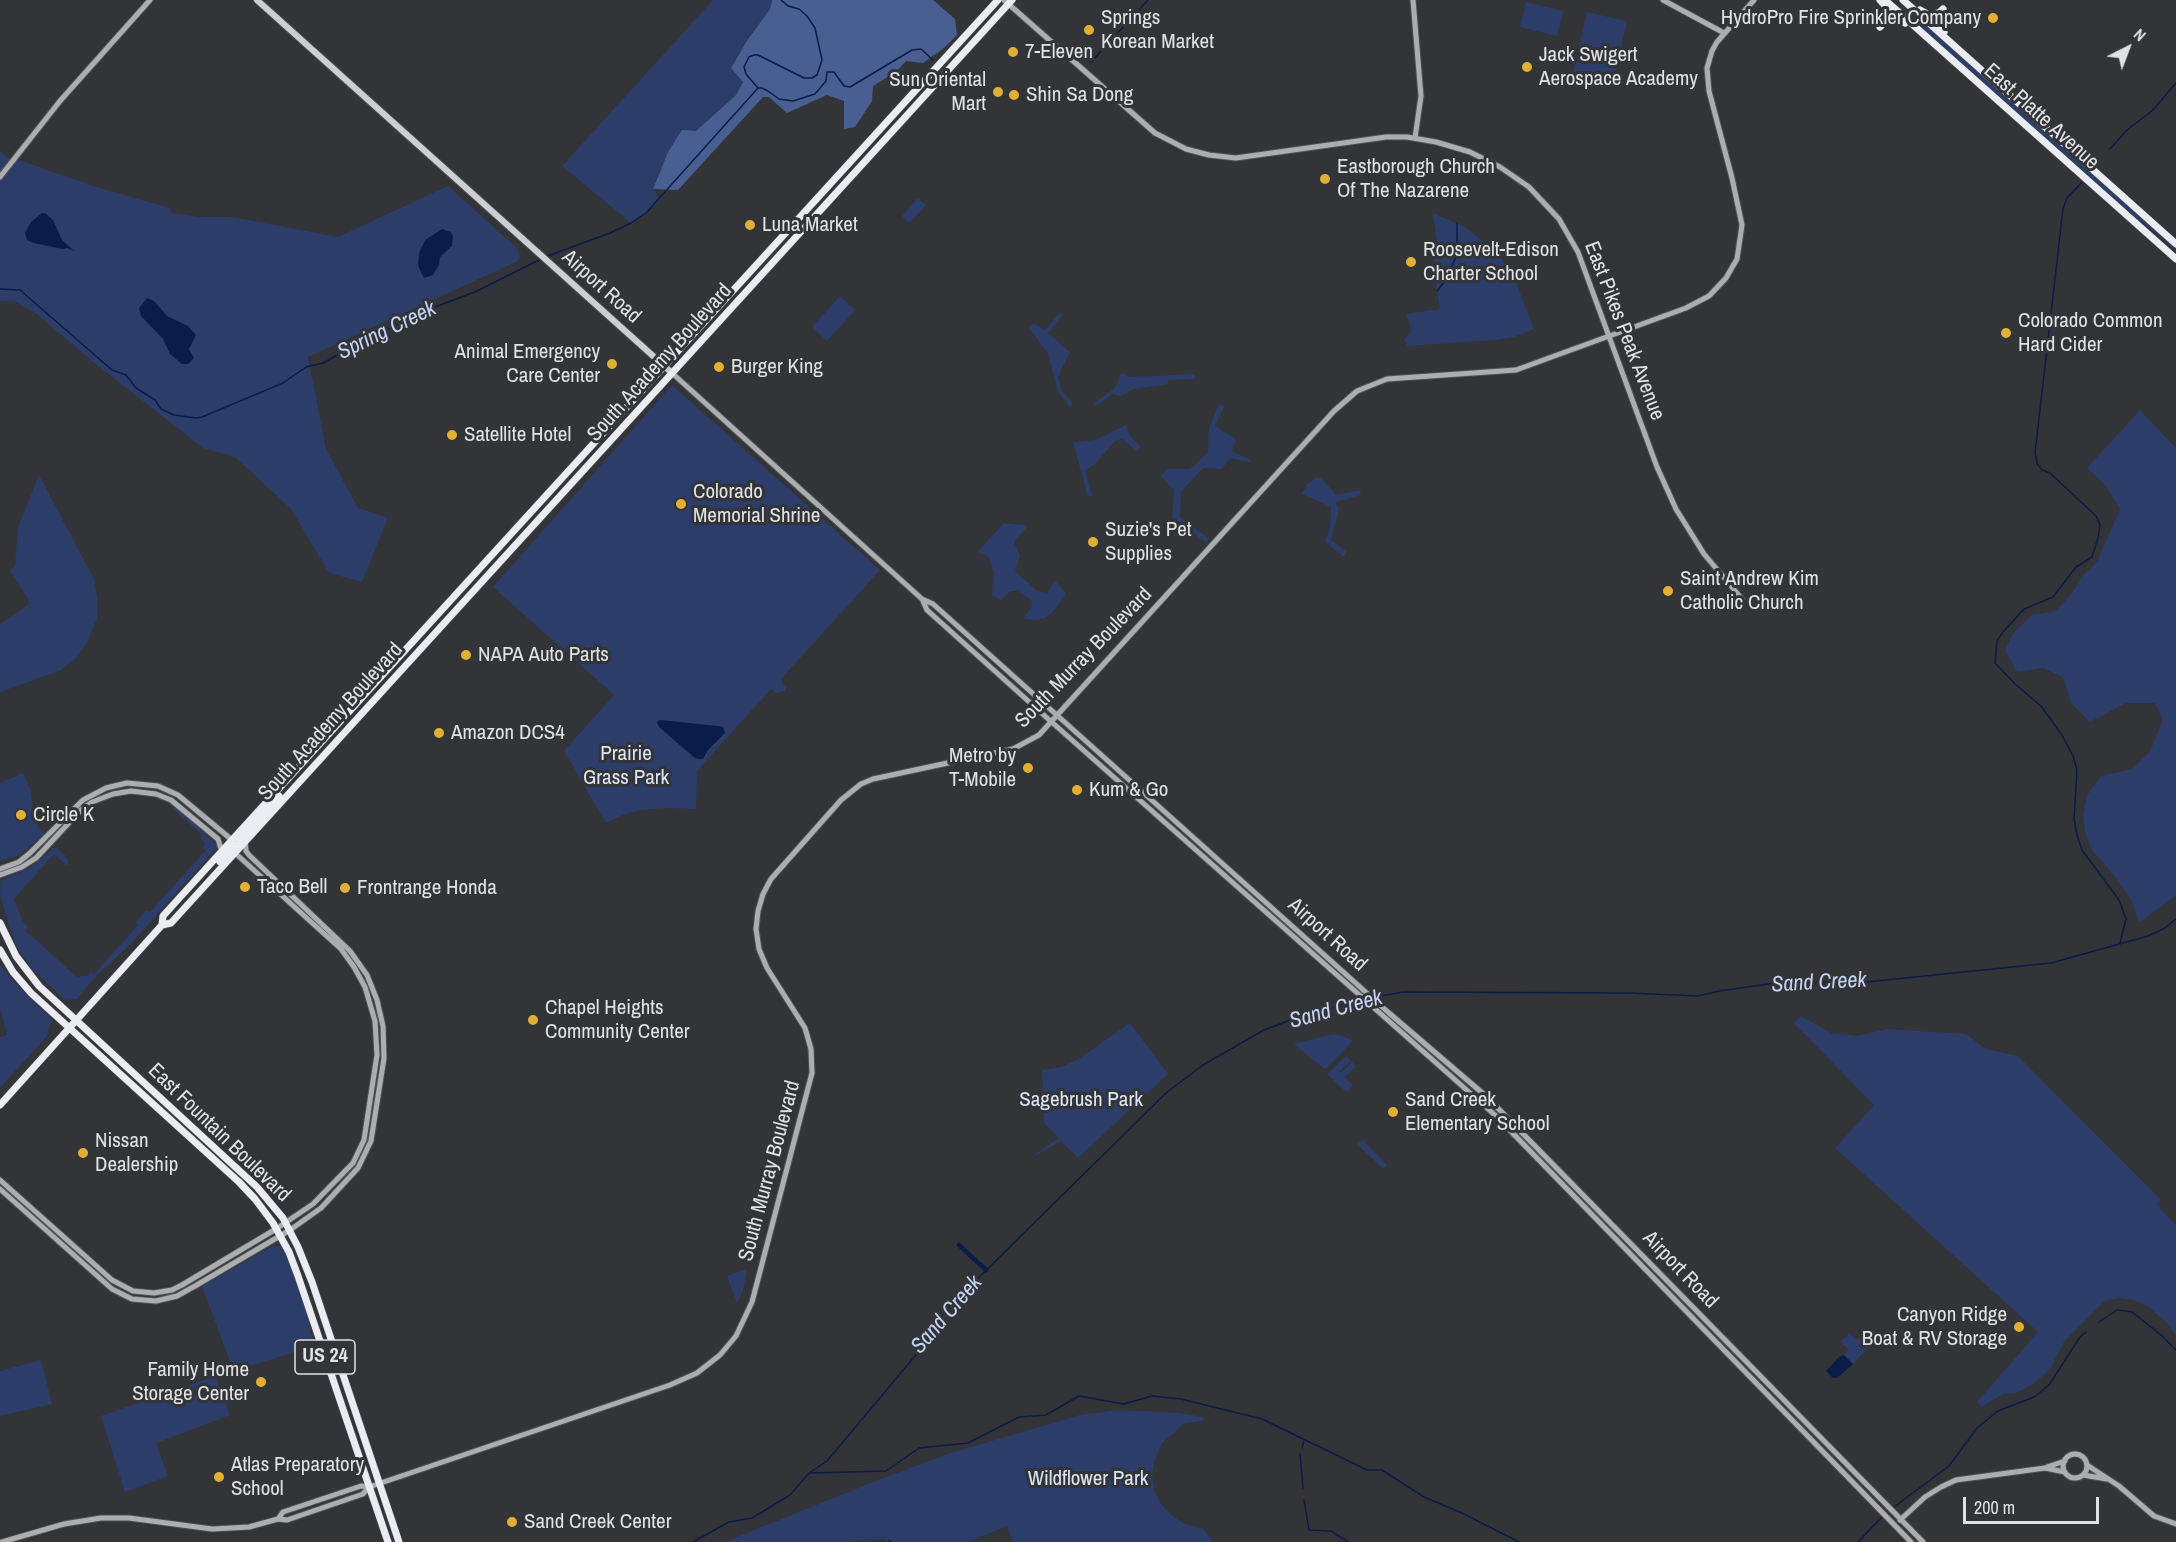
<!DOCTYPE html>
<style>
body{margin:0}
#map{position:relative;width:2176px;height:1542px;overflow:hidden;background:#333438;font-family:"Archivo Narrow",sans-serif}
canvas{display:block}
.north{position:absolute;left:2098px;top:18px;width:60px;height:60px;-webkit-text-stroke:4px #333438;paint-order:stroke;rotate:42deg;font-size:16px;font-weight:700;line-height:24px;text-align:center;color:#e0e1e3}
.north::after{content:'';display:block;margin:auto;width:21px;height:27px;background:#e0e1e3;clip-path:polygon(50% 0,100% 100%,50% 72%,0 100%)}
.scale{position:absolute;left:1963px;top:1497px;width:136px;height:27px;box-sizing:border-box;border:3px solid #e0e1e3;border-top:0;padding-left:8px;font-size:18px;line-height:21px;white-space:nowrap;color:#e0e1e3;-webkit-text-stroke:4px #333438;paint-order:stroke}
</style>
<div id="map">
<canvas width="2176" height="1542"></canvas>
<div class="north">N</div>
<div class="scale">200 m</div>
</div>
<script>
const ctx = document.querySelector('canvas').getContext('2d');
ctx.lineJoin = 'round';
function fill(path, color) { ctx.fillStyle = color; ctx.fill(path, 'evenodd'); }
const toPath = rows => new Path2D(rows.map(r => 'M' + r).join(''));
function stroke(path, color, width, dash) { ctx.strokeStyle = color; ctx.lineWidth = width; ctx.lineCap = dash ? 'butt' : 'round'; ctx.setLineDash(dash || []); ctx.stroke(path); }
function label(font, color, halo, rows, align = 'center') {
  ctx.font = font + ' "Archivo Narrow",sans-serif'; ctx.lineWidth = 6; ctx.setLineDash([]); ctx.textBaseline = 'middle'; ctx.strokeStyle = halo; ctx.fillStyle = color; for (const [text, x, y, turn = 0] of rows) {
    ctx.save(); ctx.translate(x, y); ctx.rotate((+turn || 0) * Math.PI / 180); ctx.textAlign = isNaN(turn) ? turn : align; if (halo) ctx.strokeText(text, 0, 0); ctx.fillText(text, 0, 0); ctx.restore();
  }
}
fill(toPath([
 [713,0,772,0,770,9,750,35,731,67,743,82,736,95,696,131,659,171,653,189,660,200,646,213,631,223,562,166],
 [1890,0,1936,33,2176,247,2176,250,2112,198],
 [1526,2,1563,11,1557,36,1520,27],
 [1587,12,1627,21,1612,86,1572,77],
 [0,151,6,157,22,161,93,186,170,208,171,213,201,217,232,217,338,237,448,186,517,248,520,257,516,262,308,357,326,449,358,508,388,518,362,582,329,573,291,509,235,457,203,448,92,361,37,314,16,302,0,301],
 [918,198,926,205,911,221,908,222,902,216],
 [1433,213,1465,227,1495,251,1504,261,1517,285,1534,329,1514,337,1495,340,1407,346,1404,339,1410,334,1411,328,1406,314,1440,309,1433,266,1435,266,1433,252,1438,251],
 [840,296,855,310,827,341,812,327],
 [1060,312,1063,315,1048,333,1070,352,1058,377,1062,391,1073,403,1070,407,1058,392,1048,354,1029,327,1034,323,1045,330],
 [1121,373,1131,377,1195,374,1195,379,1168,380,1168,384,1134,389,1120,396,1113,394,1096,406,1094,403,1115,388],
 [672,385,880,570,781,679,783,685,786,687,785,691,776,693,771,689,697,771,696,809,665,808,641,810,623,815,606,823,564,751,614,695,493,587],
 [1219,404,1224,407,1215,426,1236,439,1232,451,1251,460,1250,462,1230,458,1222,469,1203,468,1181,492,1180,518,1193,526,1209,539,1206,543,1185,527,1172,521,1174,490,1161,476,1167,469,1190,469,1208,452,1209,428],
 [2140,410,2176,448,2176,895,2139,923,2132,901,2117,879,2092,850,2085,833,2083,814,2087,795,2101,776,2132,769,2150,751,2163,720,2155,703,2126,703,2090,722,2071,703,2063,677,2043,668,2017,672,2005,650,2014,632,2032,615,2056,611,2072,593,2083,576,2097,562,2120,509,2106,486,2087,468],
 [1126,425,1130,436,1141,447,1137,451,1122,439,1115,441,1095,464,1085,470,1092,495,1088,497,1073,442,1095,440],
 [39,475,94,579,97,597,97,618,87,643,75,659,61,670,0,692,0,624,29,604,28,599,10,571,15,566,18,527],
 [1316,478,1321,478,1332,490,1335,495,1360,490,1361,495,1335,502,1339,509,1331,540,1347,552,1344,557,1325,542,1330,527,1331,507,1302,494,1307,484],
 [1004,523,1027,525,1026,529,1014,542,1020,556,1015,571,1037,591,1047,593,1055,580,1065,592,1066,595,1052,613,1045,618,1036,620,1023,619,1031,608,1032,602,1030,599,1017,591,1011,591,1001,600,992,595,994,573,988,556,981,554,978,551],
 [23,773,31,791,33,810,38,827,45,833,20,855,0,861,0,783],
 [176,807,218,846,130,945,97,975,77,999,65,1000,31,968,15,944,0,895,1,880,28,869,55,847,65,855,68,860,68,865,66,865,54,854,14,899,23,922,28,927,26,931,78,978,81,976,87,976,91,972,94,974,138,925,136,922,146,910,150,912,206,850,203,848,205,843,200,838,202,835,173,809],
 [0,965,15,983,53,1021,50,1024,47,1036,0,1088,0,1037,7,1035,0,1008],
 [1801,1016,1831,1033,1857,1036,1887,1029,1966,1034,1986,1049,2018,1056,2160,1199,2158,1206,2176,1225,2176,1336,2169,1325,2149,1307,2134,1300,2119,1298,2104,1301,2065,1340,2050,1369,2033,1384,2016,1393,2003,1394,1981,1407,1977,1402,2038,1332,1835,1148,1874,1105,1794,1023],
 [1130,1023,1168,1074,1078,1158,1061,1141,1037,1155,1035,1154,1059,1138,1044,1123,1042,1070,1061,1067,1077,1060],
 [1333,1034,1343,1036,1353,1041,1327,1068,1323,1068,1294,1044],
 [1346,1056,1351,1061,1340,1071,1337,1069,1341,1073,1352,1062,1356,1066,1345,1077,1353,1085,1346,1092,1327,1074],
 [1363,1140,1387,1165,1383,1169,1357,1144],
 [272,1246,282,1246,285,1252,310,1322,310,1331,315,1346,237,1370,232,1367,202,1286],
 [747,1269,743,1291,737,1303,727,1276],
 [1849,1333,1857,1340,1860,1337,1870,1346,1853,1364,1844,1355,1849,1350,1841,1342],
 [41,1360,52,1404,0,1416,0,1371],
 [215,1376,230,1415,156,1443,168,1476,125,1492,101,1416],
 [1119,1410,1178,1413,1204,1417,1203,1421,1185,1423,1162,1443,1155,1460,1152,1474,1154,1489,1161,1504,1170,1514,1183,1523,1203,1529,1213,1542,1013,1542,1007,1526,968,1542,889,1542,886,1539,858,1540,853,1542,725,1542,873,1482,951,1453,1080,1415]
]), '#2b3d68');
fill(toPath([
 [772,0,933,0,955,19,957,35,944,48,923,63,906,61,897,71,873,86,872,101,855,127,844,129,844,101,827,95,787,113,769,97,763,97,678,190,653,189,668,152,682,130,696,131,736,95,743,82,731,68,748,39,770,9]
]), '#495f91');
fill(toPath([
 [42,213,45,213,53,220,62,240,74,251,67,248,63,249,33,243,27,240,25,233,31,222],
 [442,229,451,232,453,236,452,246,440,257,439,265,433,275,424,278,418,266,419,253,425,240],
 [147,298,154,301,167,316,188,326,196,335,189,349,194,358,188,364,182,364,170,354,163,339,141,316,139,308],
 [660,720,718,726,723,727,725,733,708,750,703,759,699,759,695,758,659,727,657,722],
 [1844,1355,1853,1364,1837,1378,1833,1378,1826,1371,1839,1357]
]), '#0c1c48');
stroke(toPath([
 [781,0,788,6,799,9,807,16,815,28,822,60,817,75,812,78,804,78,758,55,754,55,749,57,744,67,746,74,758,88,762,88,768,91,779,99,793,101,815,94,826,81,827,72,834,72,844,86,850,87,912,50,921,49,933,60],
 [1091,62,1148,0],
 [2110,149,2127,130,2152,111,2176,83],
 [2082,182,2067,198,2063,209,2035,453,2037,463,2042,470,2050,473,2096,516,2100,525,2098,538,2092,557,2076,567,2053,597,2024,609,2003,632,1997,641,1995,663,2015,684,2041,706,2062,735,2073,756,2077,770,2074,819,2077,835,2082,850,2119,900,2126,919,2120,943],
 [545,257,610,233,631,223,646,213,758,88],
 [0,289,20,290,112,370,126,375,136,388,155,400,161,409,174,415,196,418,202,417,283,383,306,367,323,363,348,349,374,339,388,329,435,307,475,292,541,259],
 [1437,291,1446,280,1457,254,1457,223],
 [1375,997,1403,992,1629,993,1698,996,1719,991,1776,983,1866,982,2051,963,2148,936,2165,928,2176,919],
 [2099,1322,2117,1310,2132,1312,2161,1335,2176,1350],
 [1302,1448,1304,1440],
 [1300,1454,1303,1488],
 [811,1473,886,1471,919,1448,968,1443,1019,1417,1046,1415,1079,1396,1124,1404,1152,1396,1181,1399,1262,1419,1367,1470,1382,1470,1424,1497,1462,1513,1519,1542],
 [1304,1500,1309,1530,1331,1531,1348,1542],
 [1894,1507,1949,1466,1977,1428,1998,1411,2034,1397,2049,1385,2080,1337,2086,1332],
 [889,1540,891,1542],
 [693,1542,729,1522,752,1518,790,1495,809,1473,827,1461,915,1356,935,1323,964,1292,1166,1093,1203,1065,1264,1030,1307,1014,1362,1000],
 [1858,1542,1883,1516]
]), '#0c1c48', 1.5);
stroke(toPath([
 [959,1245,986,1270]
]), '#0c1c48', 4.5);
const secondary = toPath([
 [1004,0,1155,133,1186,149,1209,155,1236,158,1386,137,1407,137,1436,142,1470,152,1500,167,1529,187,1559,219,1578,252,1657,467,1676,509,1704,554,1742,599],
 [1413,0,1421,96,1415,138],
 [1663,0,1724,33],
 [0,177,60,101,150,0],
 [672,373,922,599,933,604,1389,1013,1487,1097,1923,1542],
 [923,601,927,610,1046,717,1496,1116,1911,1542],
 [0,869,19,862,30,853,83,800,106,788,127,783,158,786,178,795,232,840],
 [0,875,22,867,36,858,82,809,92,802,113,794,131,791,156,794,171,800,218,839,222,852],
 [0,1180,112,1280,133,1291,154,1293,172,1290,182,1285,276,1229,313,1204,353,1163,364,1140,377,1055,375,1021,365,987,354,967,341,949,235,853],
 [0,1189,112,1289,132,1299,156,1301,177,1296,195,1286,290,1230,321,1208,358,1168,371,1141,384,1058,383,1026,377,1000,367,975,350,951,249,855,246,851,245,841],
 '2063 1466a12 12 0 1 1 24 0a12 12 0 1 1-24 0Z',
 [2087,1465,2119,1486,2154,1516,2176,1524],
 [2047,1467,2065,1461],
 [2083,1475,2107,1479],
 [278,1519,283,1512,361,1486,369,1487,670,1385,697,1373,720,1355,736,1336,752,1302,812,1073,811,1049,805,1028,767,968,759,949,756,929,758,911,763,894,771,879,841,800,861,784,873,779,1013,749,1039,735,1334,411,1357,391,1387,379,1516,370,1686,308,1709,296,1726,278,1737,259,1742,225,1732,178,1709,91,1707,68,1712,51,1717,42,1754,0],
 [1900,1520,1925,1497,1941,1487,1956,1480,2045,1468,2065,1472],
 [2,1542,64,1524,101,1518,129,1518,212,1529,249,1527,278,1519,287,1520,363,1494,369,1487]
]);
const primary = toPath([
 [257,0,672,373]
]);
const highway = toPath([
 [1880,0,1888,9,1887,19],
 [1885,0,2176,259],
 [1903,0,2176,244],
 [1943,9,1939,13,1938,22,1944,32],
 [1920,10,1929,15,1939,13],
 [1880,27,1887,19,1894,17,1905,23],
 [236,850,240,840,279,796],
 [220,862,229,852,232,841],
 [0,923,16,956,39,986,257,1187,283,1218,298,1247,312,1282,399,1542],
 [162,925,171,923,1012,0],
 [0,950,13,972,31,993,239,1182,255,1199,273,1223,289,1252,298,1276,388,1542],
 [0,1105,162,925,163,916,232,840,998,0]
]);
stroke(secondary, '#4f5053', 7);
stroke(primary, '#4f5053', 8);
stroke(highway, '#4f5053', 8);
stroke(secondary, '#abadb0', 5);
stroke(primary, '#ccced2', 6);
stroke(highway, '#eaecf1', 7);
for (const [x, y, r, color] of [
 [1993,18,6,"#e1af34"],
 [1089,30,6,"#e1af34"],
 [1013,52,6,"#e1af34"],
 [1527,67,6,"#e1af34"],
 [998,92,6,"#e1af34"],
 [1014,95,6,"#e1af34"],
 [1325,179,6,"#e1af34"],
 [750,225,6,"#e1af34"],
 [1411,262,6,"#e1af34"],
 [2006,333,6,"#e1af34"],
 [612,364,6,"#e1af34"],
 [719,367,6,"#e1af34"],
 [452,435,6,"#e1af34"],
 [681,504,6,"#e1af34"],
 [1093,542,6,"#e1af34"],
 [1668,591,6,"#e1af34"],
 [466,655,6,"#e1af34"],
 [439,733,6,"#e1af34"],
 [1028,768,6,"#e1af34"],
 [1077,790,6,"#e1af34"],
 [21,815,6,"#e1af34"],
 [245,887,6,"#e1af34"],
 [345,888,6,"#e1af34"],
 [533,1020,6,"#e1af34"],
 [1393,1112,6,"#e1af34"],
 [83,1153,6,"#e1af34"],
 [2019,1327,6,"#e1af34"],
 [261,1382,6,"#e1af34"],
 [219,1477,6,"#e1af34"],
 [512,1522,6,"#e1af34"]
]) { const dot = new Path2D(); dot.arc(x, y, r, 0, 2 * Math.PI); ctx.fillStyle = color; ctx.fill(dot); stroke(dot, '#333438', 2); }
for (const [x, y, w] of [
 [325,1357,60]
]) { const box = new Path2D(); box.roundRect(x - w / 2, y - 17, w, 34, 4.5); ctx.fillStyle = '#333438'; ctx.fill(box); stroke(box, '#e0e1e3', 1.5); }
label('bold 20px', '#e0e1e3', null, [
 ["US 24",325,1357]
]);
label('21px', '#e0e1e3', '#333438', [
 ["Springs",1101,18],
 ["Korean Market",1101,42],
 ["HydroPro Fire Sprinkler Company",1981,18,"right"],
 ["7-Eleven",1025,52],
 ["Jack Swigert",1539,55],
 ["Aerospace Academy",1539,79],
 ["Sun Oriental",986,80,"right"],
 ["Mart",986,104,"right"],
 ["Shin Sa Dong",1026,95],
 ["Eastborough Church",1337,167],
 ["Of The Nazarene",1337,191],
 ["Luna Market",762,225],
 ["Roosevelt-Edison",1423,250],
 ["Charter School",1423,274],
 ["Colorado Common",2018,321],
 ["Hard Cider",2018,345],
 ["Animal Emergency",600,352,"right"],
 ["Care Center",600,376,"right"],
 ["Burger King",731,367],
 ["Satellite Hotel",464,435],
 ["Colorado",693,492],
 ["Memorial Shrine",693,516],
 ["Suzie's Pet",1105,530],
 ["Supplies",1105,554],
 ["Saint Andrew Kim",1680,579],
 ["Catholic Church",1680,603],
 ["NAPA Auto Parts",478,655],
 ["Amazon DCS4",451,733],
 ["Metro by",1016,756,"right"],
 ["T-Mobile",1016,780,"right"],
 ["Kum & Go",1089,790],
 ["Circle K",33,815],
 ["Taco Bell",257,887],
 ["Frontrange Honda",357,888],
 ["Chapel Heights",545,1008],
 ["Community Center",545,1032],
 ["Sand Creek",1405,1100],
 ["Elementary School",1405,1124],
 ["Nissan",95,1141],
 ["Dealership",95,1165],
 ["Canyon Ridge",2007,1315,"right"],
 ["Boat & RV Storage",2007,1339,"right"],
 ["Family Home",249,1370,"right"],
 ["Storage Center",249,1394,"right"],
 ["Atlas Preparatory",231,1465],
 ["School",231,1489],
 ["Sand Creek Center",524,1522]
], 'left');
label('21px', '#e0e1e3', '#333438', [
 ["East Platte Avenue",2041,117,42],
 ["Airport Road",601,287,42],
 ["East Pikes Peak Avenue",1624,331,69],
 ["South Academy Boulevard",660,363,-48],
 ["South Murray Boulevard",1084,658,-46],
 ["South Academy Boulevard",331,722,-48],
 ["Airport Road",1327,935,42],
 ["East Fountain Boulevard",219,1133,44],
 ["South Murray Boulevard",770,1171,-75],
 ["Airport Road",1680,1270,46]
]);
label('21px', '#dde5f4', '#333438', [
 ["Prairie",626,754],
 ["Grass Park",626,778],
 ["Sagebrush Park",1081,1100],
 ["Wildflower Park",1088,1479]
]);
label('italic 22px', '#c5d4f3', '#333438', [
 ["Spring Creek",387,331,-26],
 ["Sand Creek",1819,983,-3],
 ["Sand Creek",1336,1010,-15],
 ["Sand Creek",947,1315,-49]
]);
</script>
